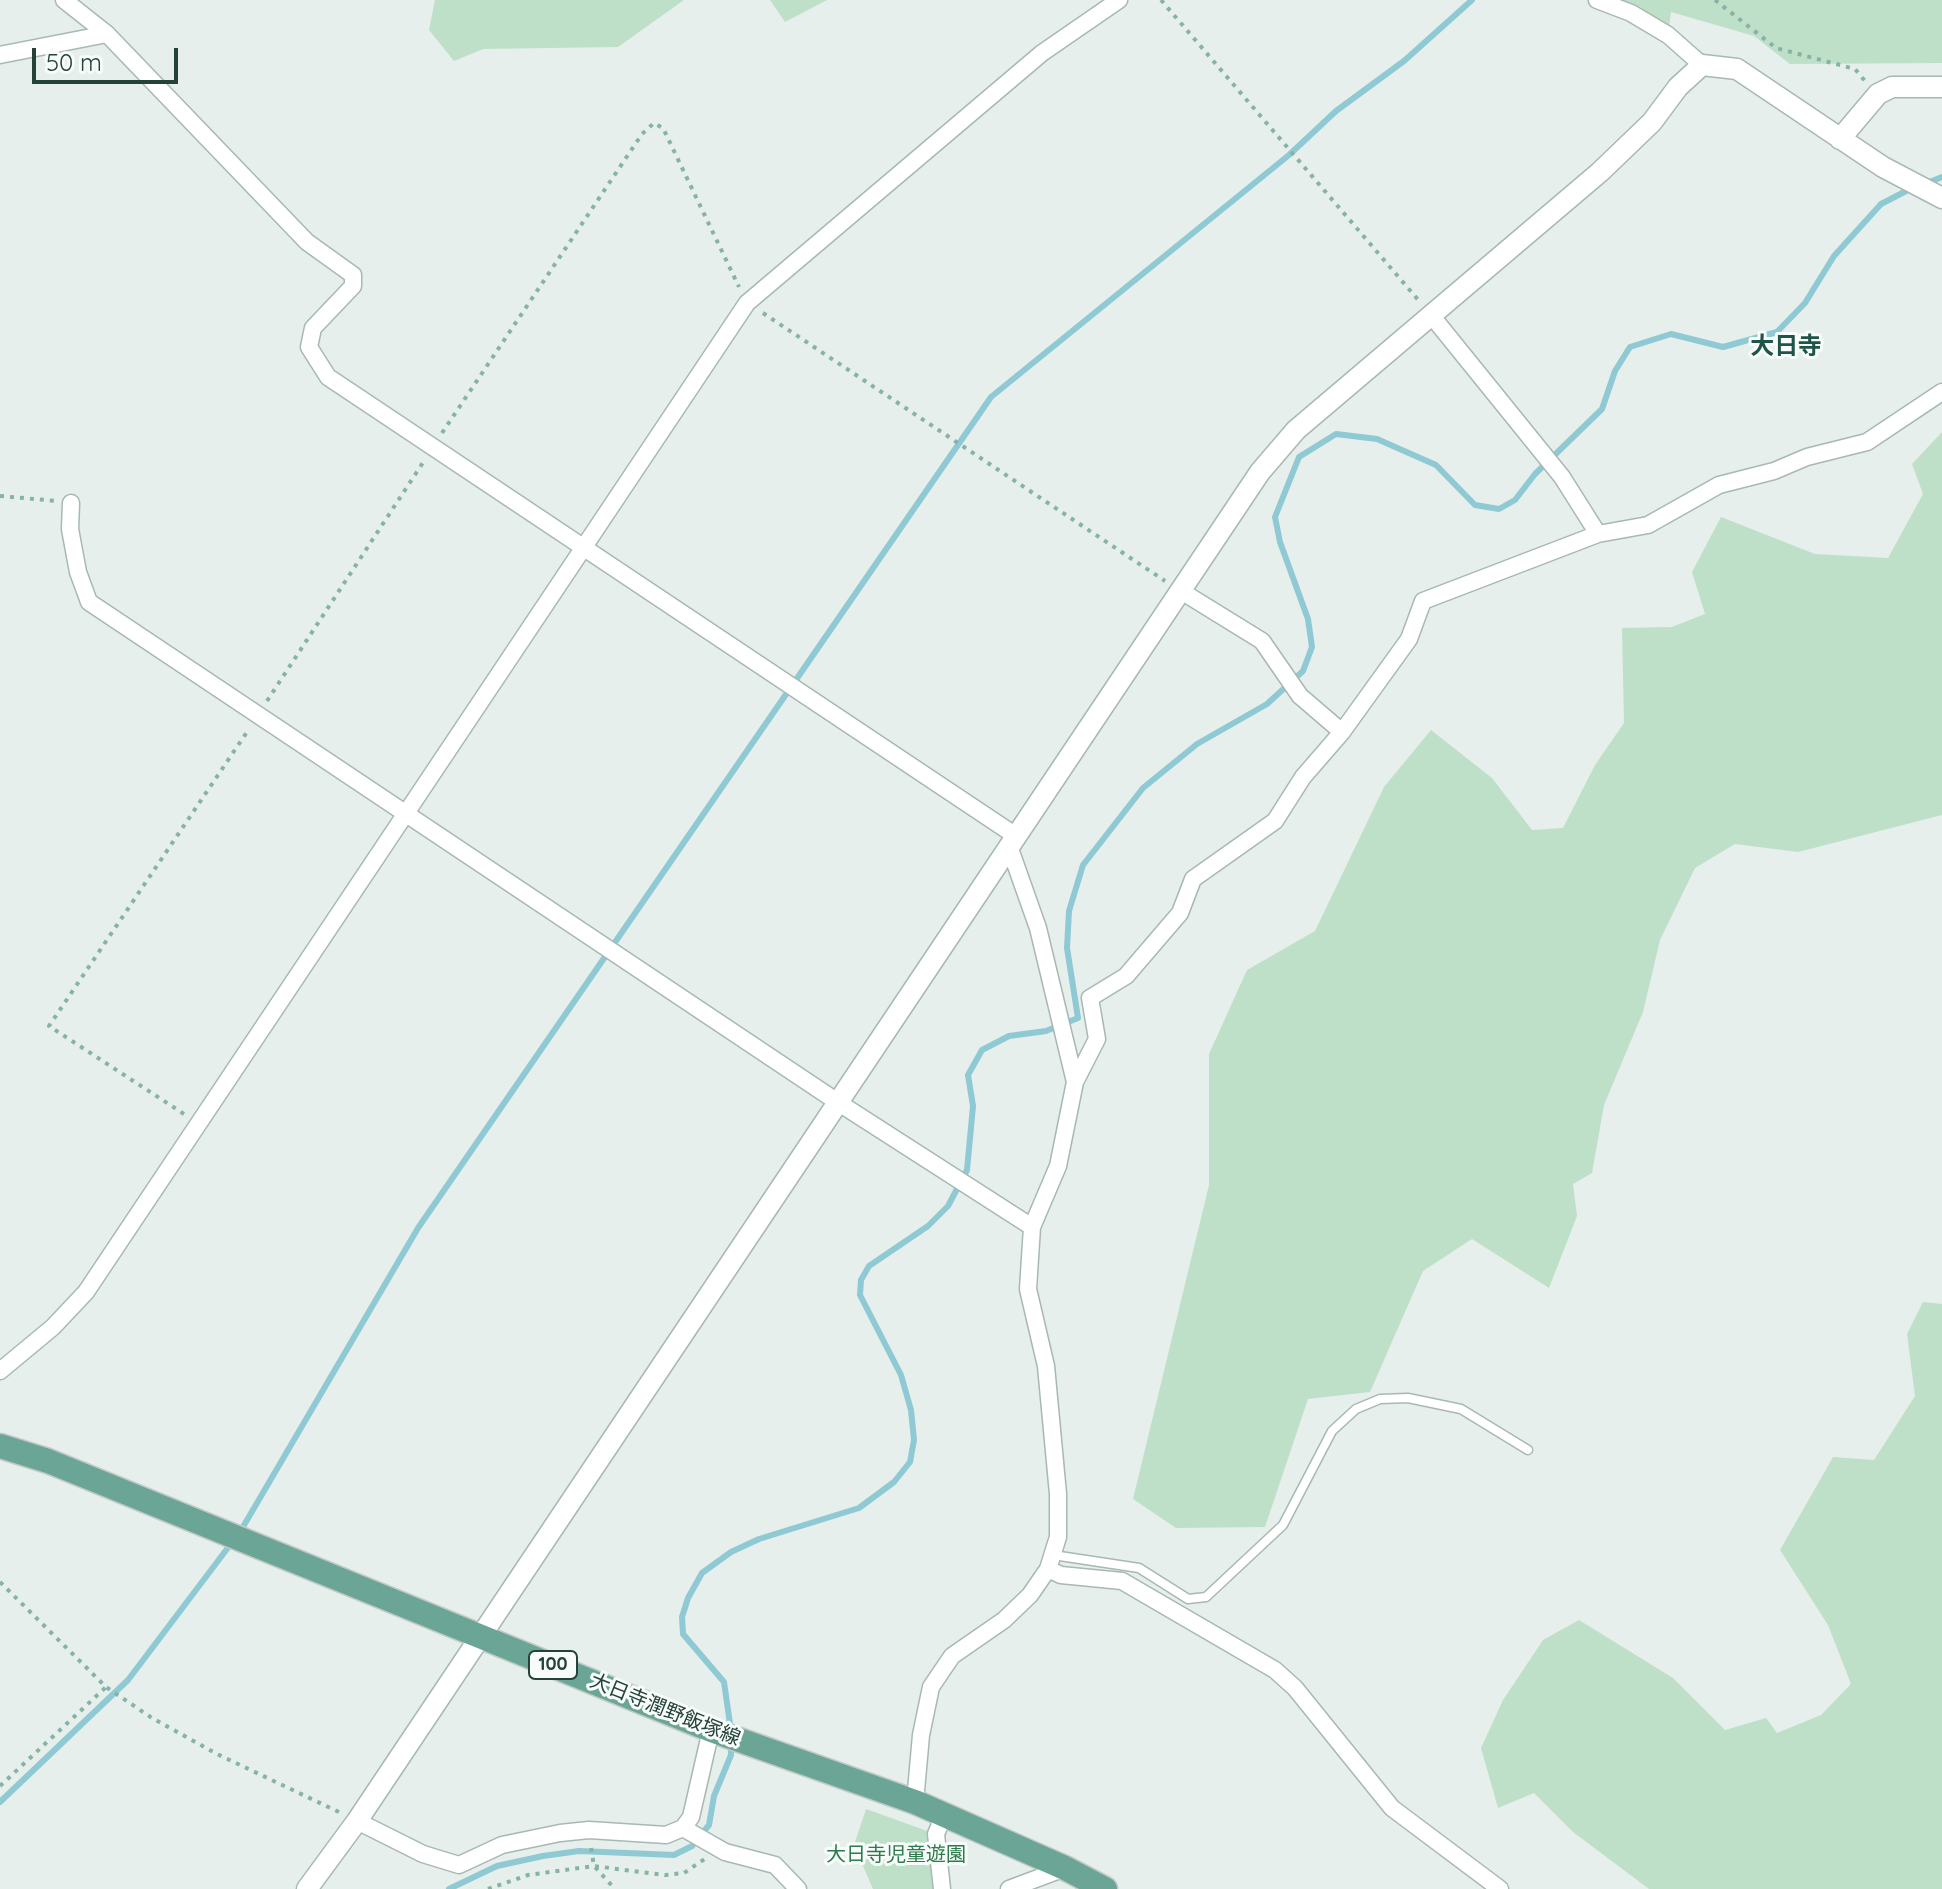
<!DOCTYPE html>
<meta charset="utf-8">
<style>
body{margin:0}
#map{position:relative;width:1942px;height:1889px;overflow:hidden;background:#e6efeb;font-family:Quicksand,sans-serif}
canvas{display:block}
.scale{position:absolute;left:32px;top:48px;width:146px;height:36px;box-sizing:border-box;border:4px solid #24423a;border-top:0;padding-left:10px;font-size:24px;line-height:28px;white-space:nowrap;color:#24423a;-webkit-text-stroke:6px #f7fbf9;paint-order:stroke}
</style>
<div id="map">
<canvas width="1942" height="1889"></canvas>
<div class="scale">50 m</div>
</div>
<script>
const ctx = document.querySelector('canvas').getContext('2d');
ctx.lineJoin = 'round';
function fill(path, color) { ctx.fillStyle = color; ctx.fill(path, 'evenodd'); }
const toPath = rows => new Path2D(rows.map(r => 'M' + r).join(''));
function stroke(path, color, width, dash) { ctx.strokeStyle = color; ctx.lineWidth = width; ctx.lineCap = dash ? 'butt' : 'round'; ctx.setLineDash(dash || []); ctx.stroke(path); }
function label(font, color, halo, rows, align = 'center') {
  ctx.font = font + ' Quicksand,"Noto Sans JP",sans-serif'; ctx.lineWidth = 6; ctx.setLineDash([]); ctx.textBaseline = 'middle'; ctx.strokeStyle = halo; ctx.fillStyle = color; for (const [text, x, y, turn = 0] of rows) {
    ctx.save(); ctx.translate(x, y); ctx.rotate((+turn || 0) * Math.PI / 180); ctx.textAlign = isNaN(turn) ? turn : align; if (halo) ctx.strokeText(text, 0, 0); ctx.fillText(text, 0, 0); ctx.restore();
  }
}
fill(toPath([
 [435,0,684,0,618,47,483,49,454,61,429,30],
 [770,0,827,0,785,22],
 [1620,0,1942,0,1942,63,1790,64,1754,36,1671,12,1668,35,1641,7,1626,6],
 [1942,432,1942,815,1798,852,1735,844,1695,868,1660,940,1643,1012,1604,1105,1592,1173,1573,1184,1577,1216,1549,1288,1472,1239,1423,1271,1370,1392,1308,1399,1265,1527,1176,1528,1133,1499,1209,1185,1209,1054,1247,970,1315,931,1384,787,1431,730,1492,778,1532,830,1563,828,1595,765,1624,723,1622,628,1672,627,1705,614,1692,572,1721,517,1815,554,1888,558,1923,494,1912,464],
 [1923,1302,1942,1304,1942,1889,1649,1889,1573,1832,1534,1793,1498,1808,1481,1748,1503,1700,1543,1640,1579,1620,1673,1678,1725,1730,1766,1718,1777,1733,1821,1715,1851,1684,1828,1625,1780,1550,1833,1457,1874,1460,1915,1396,1907,1334],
 [866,1809,930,1832,935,1889,873,1889,854,1845]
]), '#bfe0c8');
stroke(toPath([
 [1927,183,1942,177],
 [240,1532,418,1228,991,397,1289,155,1336,111,1404,61,1472,0],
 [731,1731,724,1682,683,1634,682,1617,688,1598,702,1573,731,1552,759,1539,859,1508,894,1482,910,1462,914,1440,911,1410,901,1375,860,1295,861,1280,869,1266,928,1226,948,1206,967,1170,973,1106,968,1075,982,1050,1009,1036,1046,1031,1078,1018,1067,948,1069,911,1083,865,1143,788,1197,744,1267,704,1303,671,1312,647,1308,619,1280,542,1275,517,1299,457,1336,434,1377,439,1436,465,1475,505,1499,509,1515,500,1535,474,1602,409,1615,371,1630,347,1671,334,1723,347,1777,332,1805,303,1834,256,1881,204,1912,188],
 [0,1802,128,1680,233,1541],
 [449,1889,497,1866,543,1856,579,1851,674,1855,692,1846,709,1825,714,1796,731,1755,731,1743]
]), '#8ec9d4', 6);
const service = toPath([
 [1053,1555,1139,1568,1188,1599,1206,1597,1283,1525,1332,1431,1356,1409,1380,1399,1408,1398,1461,1409,1528,1450]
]);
const minor = toPath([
 [64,0,107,34,307,242,353,275,353,286,313,328,309,347,328,377,1016,836],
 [1597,0,1631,13,1668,35,1702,65],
 [0,55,107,34],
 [1431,315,1562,477,1598,534],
 [71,503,70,529,78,572,89,602,839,1103,1032,1227],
 [1181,591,1262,641,1300,696,1342,732],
 [1009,846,1038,928,1075,1082],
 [0,1371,53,1327,86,1292,747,303,1042,53,1119,0],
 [1048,1569,1061,1575,1122,1581,1275,1670,1295,1688,1392,1808,1500,1889],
 [915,1802,921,1735,931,1687,952,1656,1004,1620,1030,1595,1048,1569,1058,1537,1058,1494,1046,1366,1028,1289,1032,1227,1058,1166,1075,1082,1097,1039,1090,998,1126,976,1180,913,1193,879,1275,821,1303,777,1342,732,1409,639,1423,601,1598,534,1648,525,1719,485,1774,471,1807,457,1867,442,1942,392],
 [357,1821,423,1854,459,1865,502,1845,560,1833,589,1830,666,1835,683,1828,691,1817,711,1730],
 [683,1828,725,1852,775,1865,798,1889],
 [942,1889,936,1834,944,1815],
 [1009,1889,1065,1868]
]);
const tertiary = toPath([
 [1840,139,1878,94,1892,87,1942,87],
 [307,1889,357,1821,1260,472,1296,430,1600,172,1652,122,1678,87,1702,65,1737,69,1883,167,1942,198]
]);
const primary = toPath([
 [0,1446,48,1461,711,1730,915,1802,1065,1868,1105,1889]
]);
stroke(service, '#a8b8b2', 11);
stroke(minor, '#a8b8b2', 19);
stroke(tertiary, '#a8b8b2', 23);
stroke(primary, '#c2cac8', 27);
stroke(toPath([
 [1161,0,1420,302],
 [1715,0,1776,48,1855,69,1865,81],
 [763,313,1165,581],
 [442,433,642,134,654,123,663,128,739,287],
 [0,496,57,501],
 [267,701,424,461],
 [184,1114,49,1026,249,729],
 [0,1582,106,1687,152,1718,217,1754,341,1813],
 [0,1786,106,1687],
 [591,1848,594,1866,615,1889],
 [488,1889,528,1875,594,1866,665,1875,684,1873,706,1858]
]), '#86b3a5', 4, [4, 6]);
stroke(service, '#fff', 8);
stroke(minor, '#fff', 16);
stroke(tertiary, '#fff', 20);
stroke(primary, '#6aa596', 24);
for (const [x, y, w] of [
 [553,1665,48]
]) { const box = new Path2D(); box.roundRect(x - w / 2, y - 14, w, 28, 6); ctx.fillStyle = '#f7fbf9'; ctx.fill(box); stroke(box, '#24423a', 2); }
label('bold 18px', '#24423a', null, [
 ["100",553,1665]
]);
label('20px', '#24423a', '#f7fbf9', [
 ["大日寺潤野飯塚線",665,1710,22]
]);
label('20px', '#2d7a4b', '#f7fbf9', [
 ["大日寺児童遊園",896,1855]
]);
label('bold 24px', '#1f5548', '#f7fbf9', [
 ["大日寺",1786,347]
]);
</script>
